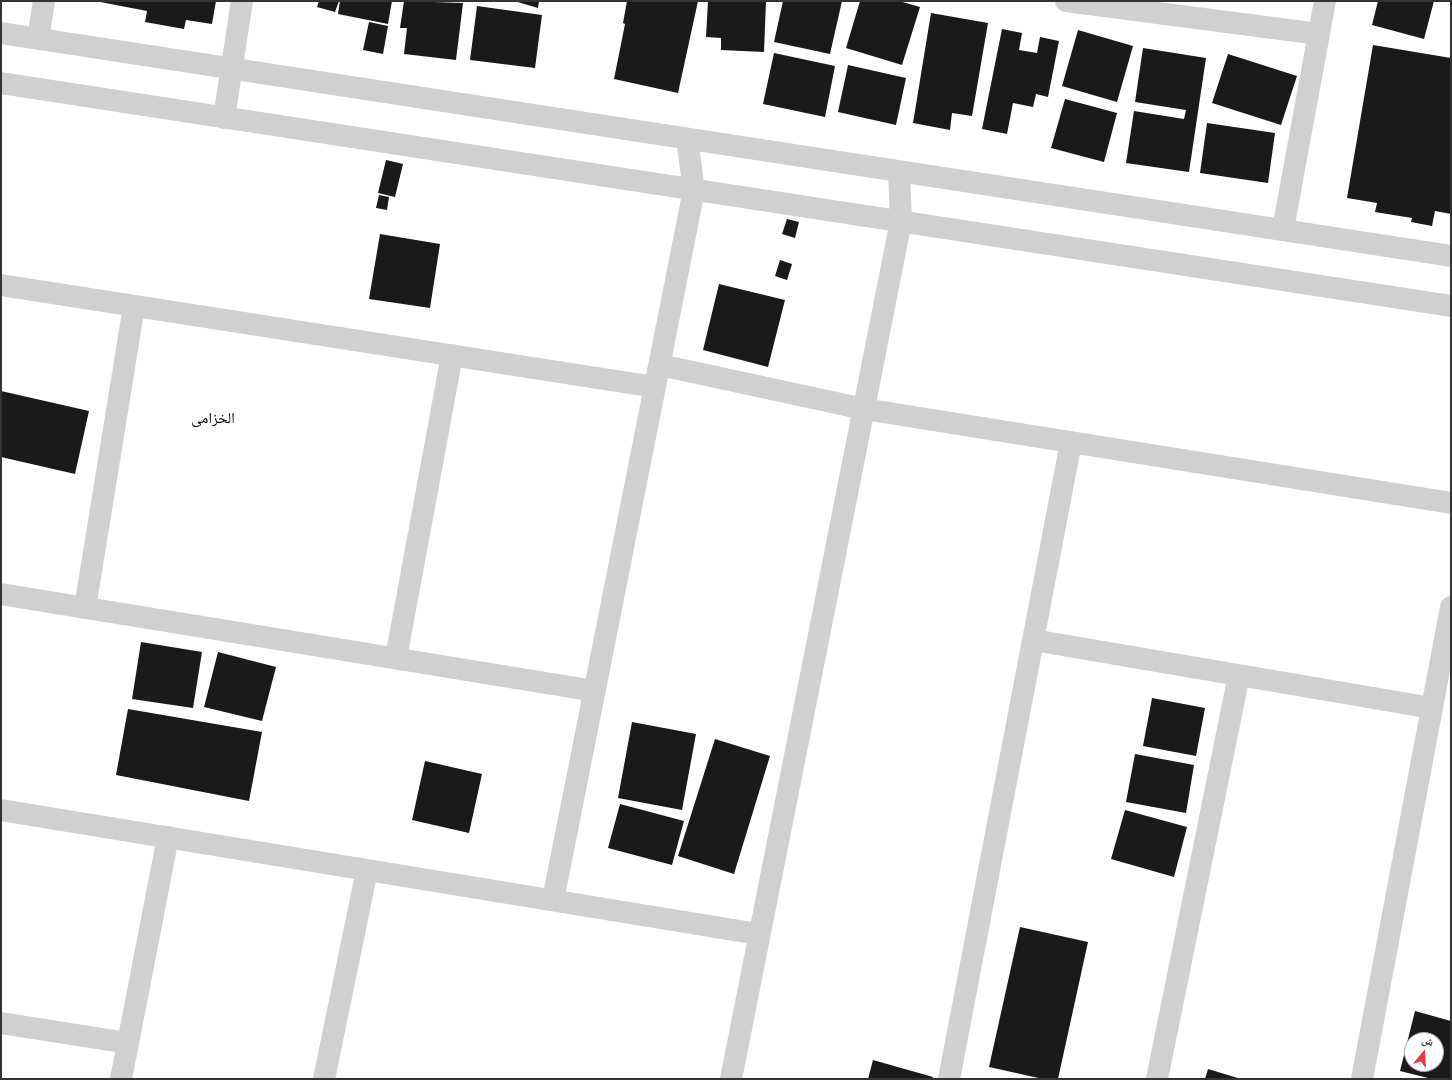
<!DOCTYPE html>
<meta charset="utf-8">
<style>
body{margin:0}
#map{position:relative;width:1452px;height:1080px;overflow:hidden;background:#fff;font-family:"Fira Sans","Noto Naskh Arabic",sans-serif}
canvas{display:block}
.frame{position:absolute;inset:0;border:2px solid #333;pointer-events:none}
.north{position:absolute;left:1404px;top:1032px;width:40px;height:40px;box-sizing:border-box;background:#fff;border:1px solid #adadad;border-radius:50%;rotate:18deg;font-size:11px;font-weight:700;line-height:16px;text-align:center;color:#333}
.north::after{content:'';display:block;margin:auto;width:14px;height:18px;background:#e63946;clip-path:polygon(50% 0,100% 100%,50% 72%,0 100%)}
</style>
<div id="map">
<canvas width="1452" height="1080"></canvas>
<div class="frame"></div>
<div class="north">ش</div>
</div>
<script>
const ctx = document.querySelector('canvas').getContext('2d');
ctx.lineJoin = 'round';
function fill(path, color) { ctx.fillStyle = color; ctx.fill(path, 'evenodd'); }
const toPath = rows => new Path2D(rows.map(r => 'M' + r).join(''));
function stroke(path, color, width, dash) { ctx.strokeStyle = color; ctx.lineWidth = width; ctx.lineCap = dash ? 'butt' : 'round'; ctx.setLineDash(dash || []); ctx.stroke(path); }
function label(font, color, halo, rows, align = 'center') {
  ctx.font = font + ' "Fira Sans","Noto Naskh Arabic",sans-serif'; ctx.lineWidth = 4; ctx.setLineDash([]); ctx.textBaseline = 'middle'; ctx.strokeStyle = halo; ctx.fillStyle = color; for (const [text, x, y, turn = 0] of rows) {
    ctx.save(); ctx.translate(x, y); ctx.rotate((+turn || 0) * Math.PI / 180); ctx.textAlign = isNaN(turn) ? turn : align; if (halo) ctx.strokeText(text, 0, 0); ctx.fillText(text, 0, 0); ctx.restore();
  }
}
fill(toPath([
 [95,1,216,1,212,24,186,20,184,29,145,22,147,11],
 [319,1,339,1,335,12,317,7],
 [340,1,392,1,388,24,338,14],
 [404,1,463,3,456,60,404,54,407,28,400,28],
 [514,1,539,1,538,8],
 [627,1,698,1,678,93,614,79,625,24,623,23],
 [708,1,766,1,764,52,721,50,721,38,706,37],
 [783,1,842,1,830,54,774,42],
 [860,1,899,1,920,7,902,65,846,48],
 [1378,1,1434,1,1424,39,1372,25],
 [477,6,542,15,535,68,470,60],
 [931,13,988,23,972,116,952,113,950,130,913,123],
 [369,22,388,26,383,54,363,50],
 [1002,29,1022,33,1019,50,1037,53,1040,37,1059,41,1048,97,1036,94,1033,107,1013,103,1007,134,982,129],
 [1078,30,1133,46,1117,102,1062,86],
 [1373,45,1451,58,1451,214,1435,211,1432,226,1411,222,1412,218,1375,212,1377,203,1347,198],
 [1143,48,1206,58,1189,172,1126,163,1134,111,1184,119,1186,110,1135,102],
 [774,53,835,66,825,117,763,104],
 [1228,54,1297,76,1281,125,1212,103],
 [848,65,906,78,896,125,838,112],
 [1065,99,1117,113,1104,162,1051,148],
 [1207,123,1275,133,1268,183,1200,173],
 [386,160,403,164,395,197,378,193],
 [379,195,389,197,387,210,376,208],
 [787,219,799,222,795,238,782,234],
 [380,234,440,244,430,308,369,299],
 [780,260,792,264,787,280,775,276],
 [719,284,785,300,768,367,703,350],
 [1,391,89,411,75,474,1,457],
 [141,642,202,652,193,708,132,699],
 [218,652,276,667,262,721,204,707],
 [1152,698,1205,708,1196,756,1143,746],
 [128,709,262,732,249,801,116,775],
 [632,722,696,734,682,810,618,798],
 [715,739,770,756,734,874,678,856],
 [1135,754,1194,765,1186,813,1126,802],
 [425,761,482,774,469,833,412,820],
 [620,804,684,821,672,865,608,848],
 [1125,810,1187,827,1174,877,1111,859],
 [1020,927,1088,942,1058,1079,1043,1079,989,1067],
 [1415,1011,1451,1021,1451,1079,1432,1079,1400,1071],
 [1412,1040,1436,1040,1436,1064,1412,1064],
 [873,1060,933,1077,932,1079,868,1079],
 [1208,1069,1241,1079,1205,1079]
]), '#1a1a1a');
stroke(toPath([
 [1066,1,1319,34],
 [1,33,1451,256],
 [38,39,44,1],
 [1,83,1451,306],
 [224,118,242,1],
 [1283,229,1325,1],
 [1,285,655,387],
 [660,365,864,409,1451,503],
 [1,594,595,691],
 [85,608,134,306],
 [1033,640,1432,708],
 [396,658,452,355],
 [1,810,758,934],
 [553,900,694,190,687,139],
 [1,1023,128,1043],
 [121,1079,168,837],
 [324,1079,367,870],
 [731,1079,901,221,899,171],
 [949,1079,1071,442],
 [1157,1079,1239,675],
 [1362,1079,1451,607]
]), '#d0d0d0', 22);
label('15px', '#000', '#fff', [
 ["الخزامى",213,419]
]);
</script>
